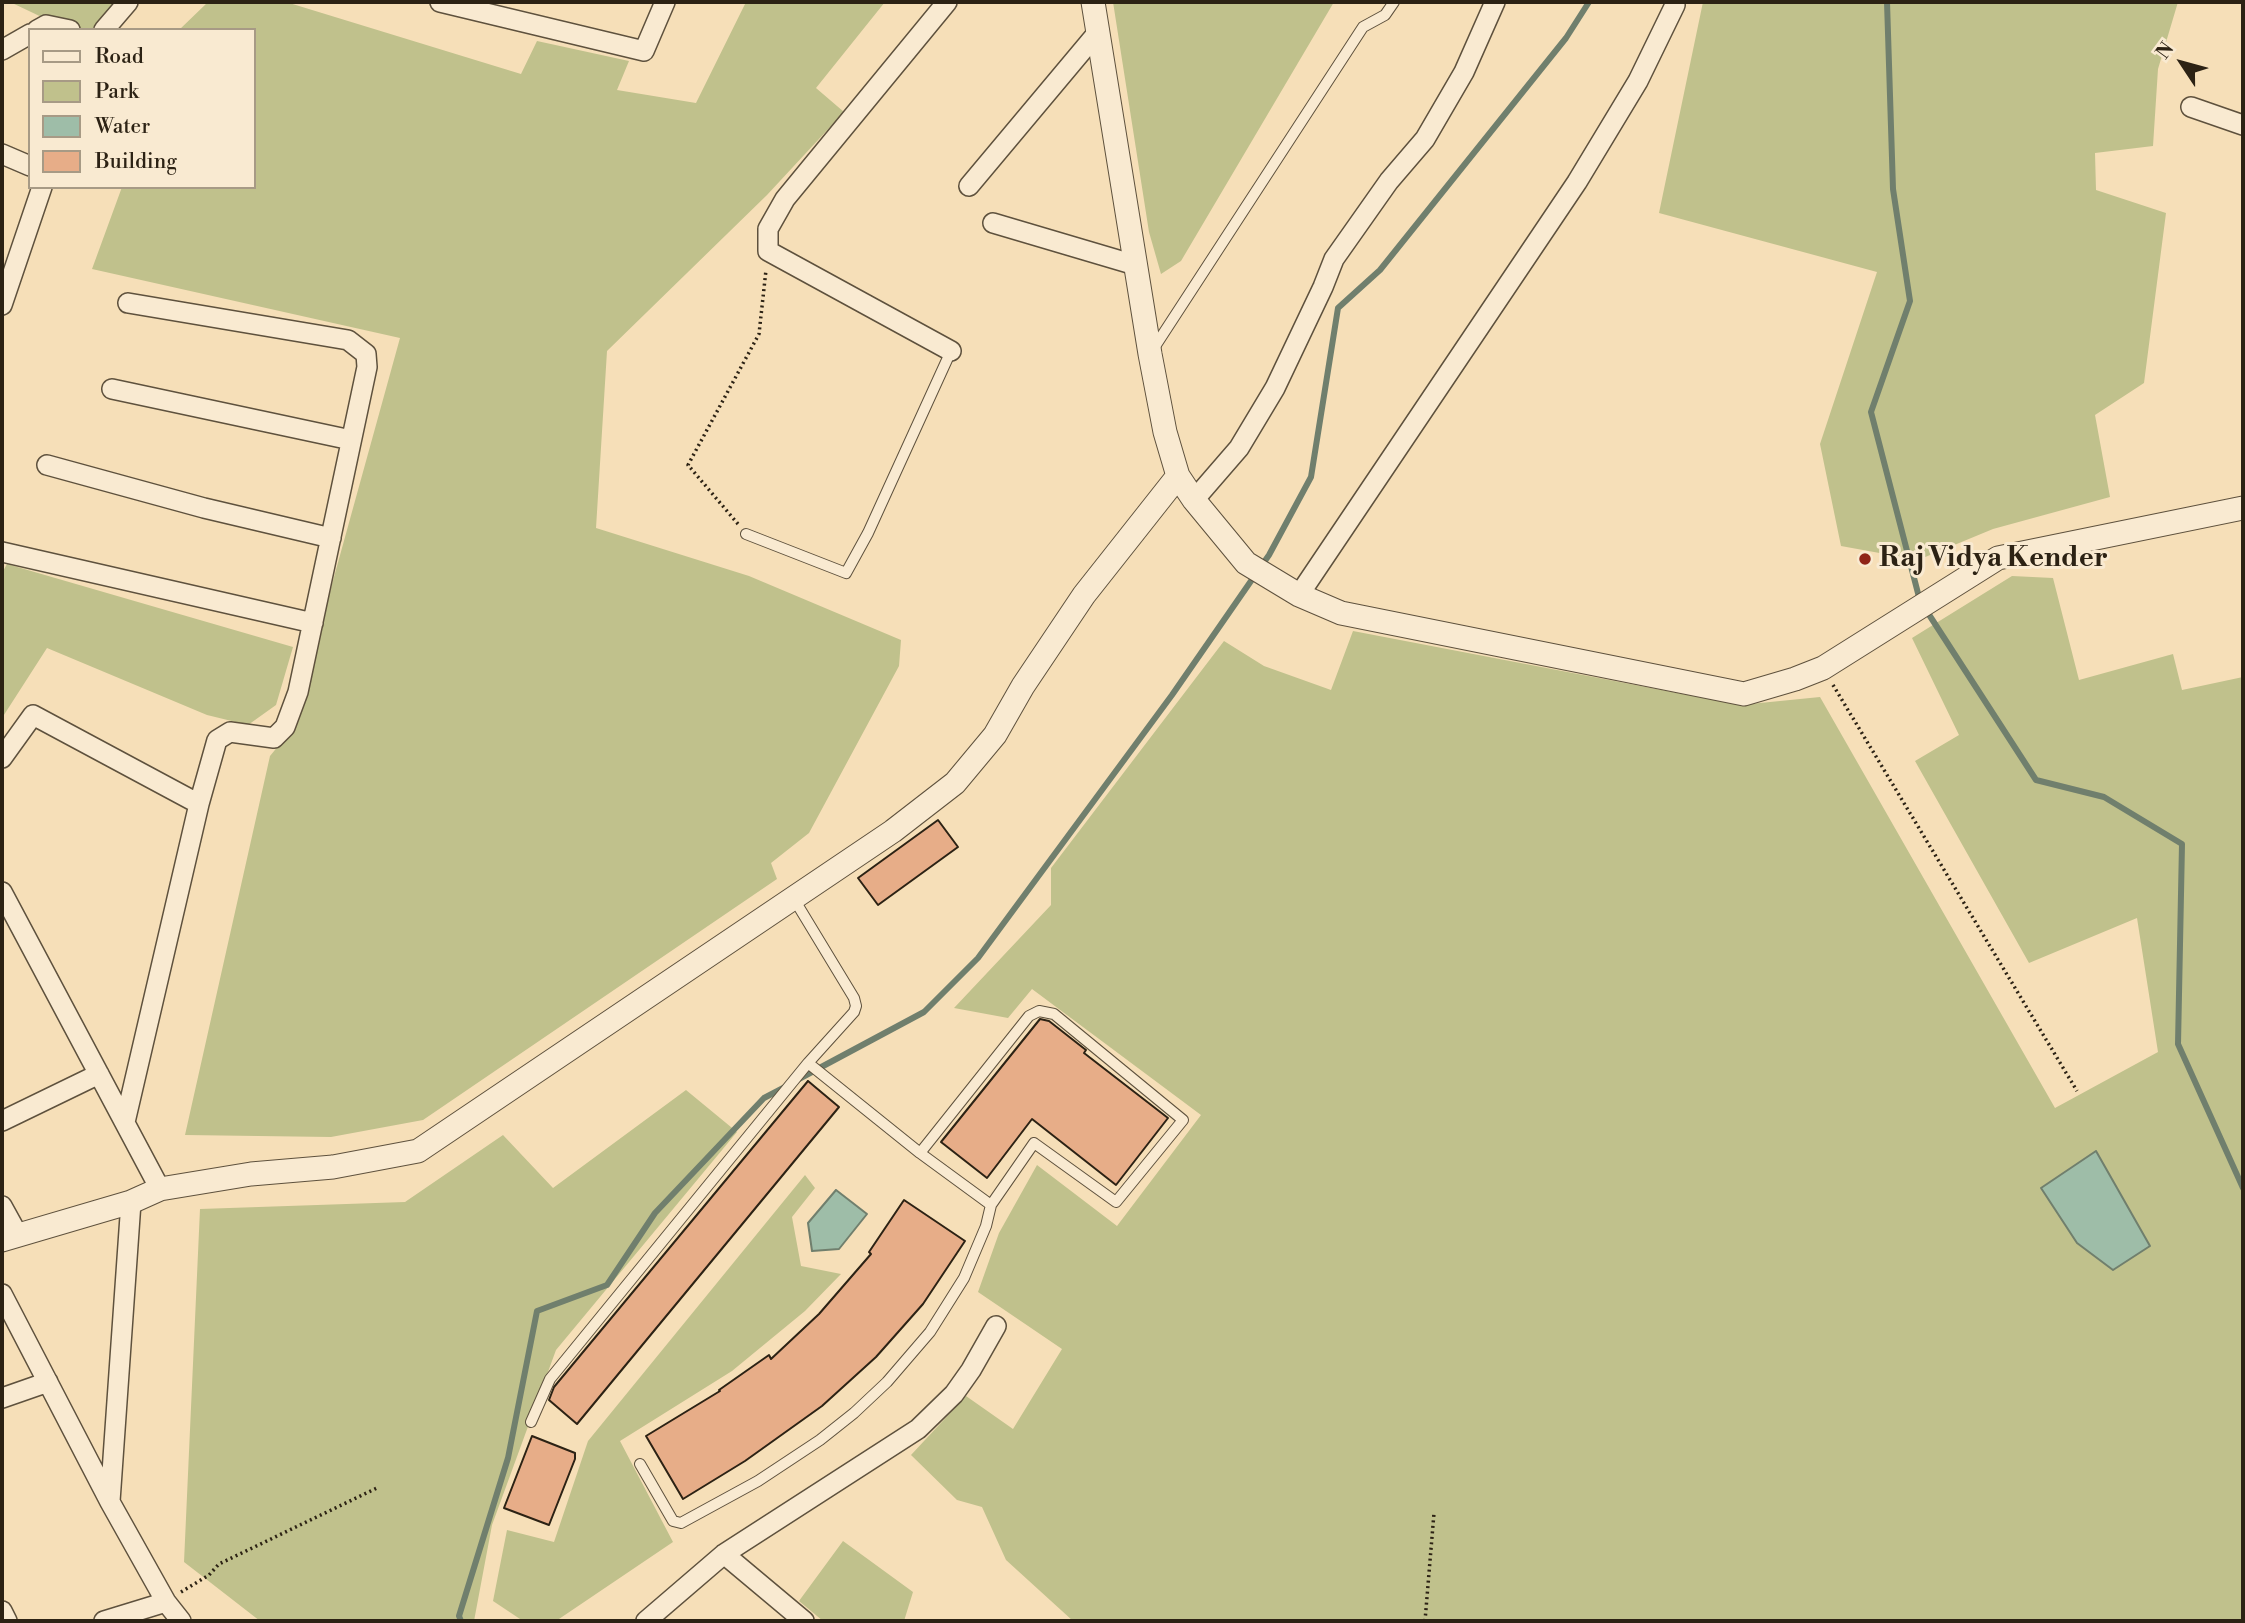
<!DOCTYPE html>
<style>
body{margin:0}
#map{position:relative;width:2245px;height:1623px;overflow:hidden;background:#f6dfb8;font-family:"Libre Bodoni",serif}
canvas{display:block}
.frame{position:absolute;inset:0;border:4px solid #2c2214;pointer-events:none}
.legend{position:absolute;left:28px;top:28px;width:228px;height:161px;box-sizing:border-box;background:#f9ead1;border:2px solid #a79a85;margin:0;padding:9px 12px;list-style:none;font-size:21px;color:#2c2214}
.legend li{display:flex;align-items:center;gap:14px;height:35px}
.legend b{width:35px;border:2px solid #a79a85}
.north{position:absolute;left:2147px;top:28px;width:70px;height:70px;-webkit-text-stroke:5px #f9ead1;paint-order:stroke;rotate:306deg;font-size:19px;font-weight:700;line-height:28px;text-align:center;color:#2c2214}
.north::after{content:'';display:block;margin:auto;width:24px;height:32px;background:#2c2214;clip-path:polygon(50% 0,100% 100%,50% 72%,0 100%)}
</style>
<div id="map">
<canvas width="2245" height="1623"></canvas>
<div class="frame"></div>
<ul class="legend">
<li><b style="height:9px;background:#f9ead1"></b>Road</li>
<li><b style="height:19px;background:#c0c18c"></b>Park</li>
<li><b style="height:19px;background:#9ebda8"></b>Water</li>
<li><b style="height:19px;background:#e7ad88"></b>Building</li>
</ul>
<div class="north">N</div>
</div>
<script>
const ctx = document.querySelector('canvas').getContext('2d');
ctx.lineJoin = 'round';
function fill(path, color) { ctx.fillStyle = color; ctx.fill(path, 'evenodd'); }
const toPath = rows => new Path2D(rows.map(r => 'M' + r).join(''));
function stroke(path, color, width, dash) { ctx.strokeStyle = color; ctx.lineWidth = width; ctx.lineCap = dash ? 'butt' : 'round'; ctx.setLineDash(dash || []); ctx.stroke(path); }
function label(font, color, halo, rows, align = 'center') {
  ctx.font = font + ' "Libre Bodoni",serif'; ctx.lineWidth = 6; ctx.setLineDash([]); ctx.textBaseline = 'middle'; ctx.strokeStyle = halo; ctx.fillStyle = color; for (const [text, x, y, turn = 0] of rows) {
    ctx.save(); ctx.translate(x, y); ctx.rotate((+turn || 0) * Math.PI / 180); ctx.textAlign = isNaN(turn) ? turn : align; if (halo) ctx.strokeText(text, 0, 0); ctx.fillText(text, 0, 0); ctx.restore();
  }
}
fill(toPath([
 [10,2,122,2,96,30,69,30],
 [214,2,286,2,521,74,537,41,629,61,617,90,696,103,746,2,885,2,816,88,844,112,767,195,607,351,596,528,749,576,901,640,899,666,809,833,771,863,777,879,423,1120,331,1137,185,1135,270,756,292,729,400,338,92,269,122,187,254,187,254,30,179,30,207,3],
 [1113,2,1334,2,1181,261,1161,274,1149,232],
 [1703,2,2178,2,2158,69,2153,146,2095,153,2096,190,2166,213,2144,383,2095,415,2110,497,1993,529,1918,560,1841,546,1820,444,1877,272,1659,213],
 [7,564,293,647,276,705,248,725,207,715,47,648,2,718,2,573],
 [2012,576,2053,578,2079,680,2173,654,2182,690,2243,677,2243,1621,1073,1621,1006,1560,982,1507,957,1500,911,1455,966,1396,1013,1429,1062,1349,978,1292,999,1233,1037,1165,1117,1226,1201,1115,1032,989,1008,1018,954,1008,1051,905,1051,868,1224,641,1264,666,1331,690,1353,631,1740,705,1820,697,2055,1108,2158,1052,2137,918,2029,963,1915,761,1959,735,1912,638],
 [686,1090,737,1132,556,1350,492,1525,474,1621,260,1621,184,1562,200,1209,405,1202,503,1135,553,1188],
 [805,1175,815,1188,792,1217,801,1266,841,1274,805,1311,732,1371,620,1441,673,1542,556,1621,523,1621,493,1601,507,1530,554,1542,588,1441],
 [843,1541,913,1592,904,1621,823,1621,799,1601]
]), '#c0c18c');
const water = toPath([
 [2096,1151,2150,1246,2113,1270,2077,1243,2041,1188,2096,1151],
 [836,1190,867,1214,839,1249,812,1251,808,1223,836,1190]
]);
fill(water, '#9ebda8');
stroke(water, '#707f6d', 2);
stroke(toPath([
 [1887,2,1893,189,1910,301,1871,412,1920,601],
 [1926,610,2036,780,2104,797,2182,844,2178,1044,2243,1188],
 [797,1080,924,1012,978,958,1172,695,1269,555,1311,477,1338,308,1380,270,1566,38,1589,2],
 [461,1621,459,1616,508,1458,537,1311,607,1285,655,1213,764,1098,787,1086]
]), '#707f6d', 6);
const building = toPath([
 [938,820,958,847,878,905,858,878,938,820],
 [1040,1019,1049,1021,1077,1043,1086,1050,1084,1053,1168,1118,1116,1185,1032,1119,987,1178,941,1142,1040,1019],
 [808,1081,839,1107,577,1424,549,1400,554,1387,808,1081],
 [904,1200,965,1241,923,1304,876,1357,822,1406,745,1461,683,1499,646,1436,720,1391,719,1390,769,1355,771,1359,819,1314,871,1254,869,1252,904,1200],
 [532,1436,575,1453,575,1459,549,1525,504,1508,532,1436]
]);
fill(building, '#e7ad88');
stroke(building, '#2c2214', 2);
const service = toPath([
 [1152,351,1363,27,1385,15,1394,2],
 [746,534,846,573,868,533,951,351],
 [794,899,854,998,856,1006,854,1012,808,1063,920,1153,991,1205,1034,1143,1116,1202,1183,1120,1054,1014,1039,1011,1029,1016,920,1153],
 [531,1422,550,1379,808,1063],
 [640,1464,673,1521,681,1523,758,1481,820,1440,854,1413,887,1382,930,1332,964,1278,986,1226,991,1205]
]);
const minor = toPath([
 [440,2,644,51,665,2],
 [947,2,785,199,768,229,768,251,951,351],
 [37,30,46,25,70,30],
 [104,30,128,2],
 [2,50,30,34],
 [2191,107,2243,125],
 [2,154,30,166],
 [969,186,1098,32],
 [993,223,1135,265],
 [2,305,42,187],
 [112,389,351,440],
 [47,465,204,508,331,538],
 [1194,500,1239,448,1275,388,1323,287,1334,259,1389,181,1425,139,1464,72,1495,2],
 [2,552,313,623],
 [1299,595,1577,182,1638,81,1675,5],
 [2,758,33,715,199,804],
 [2,892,160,1189],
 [2,1121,99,1074],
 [125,1122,199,804,217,740,230,732,274,738,285,727,298,692,367,367,366,354,348,340,128,303],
 [2,1206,18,1235],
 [2,1294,110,1502,166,1602,181,1621],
 [2,1398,48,1382],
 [110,1501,131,1202],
 [724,1554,804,1621],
 [2,1611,7,1621],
 [104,1621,166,1602],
 [646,1621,724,1554,918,1429,954,1394,971,1370,996,1326]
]);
const tertiary = toPath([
 [1093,2,1150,354,1165,432,1178,476,1194,500,1246,563,1299,595,1341,613,1744,694,1795,679,1823,668,1998,558,2243,508],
 [2,1240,131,1202,160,1189,251,1174,333,1167,418,1151,893,831,955,783,995,735,1023,686,1084,595,1178,476]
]);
stroke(service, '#5e513d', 12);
stroke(minor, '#5e513d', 22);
stroke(tertiary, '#5e513d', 25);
stroke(toPath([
 [738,524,688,465,759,334,766,270],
 [1833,685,2077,1091],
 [181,1592,209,1575,219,1564,379,1487],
 [1425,1621,1434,1513]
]), '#2c2214', 3.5, [2, 3.5]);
stroke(service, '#f9ead1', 10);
stroke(minor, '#f9ead1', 19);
stroke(tertiary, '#f9ead1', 23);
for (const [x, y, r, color] of [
 [1865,559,7,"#8f2418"]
]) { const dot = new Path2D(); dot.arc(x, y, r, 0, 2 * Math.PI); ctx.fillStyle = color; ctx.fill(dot); stroke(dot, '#f9ead1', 2.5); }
label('bold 28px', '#2c2214', '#f9ead1', [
 ["Raj Vidya Kender",1879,559]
], 'left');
</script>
